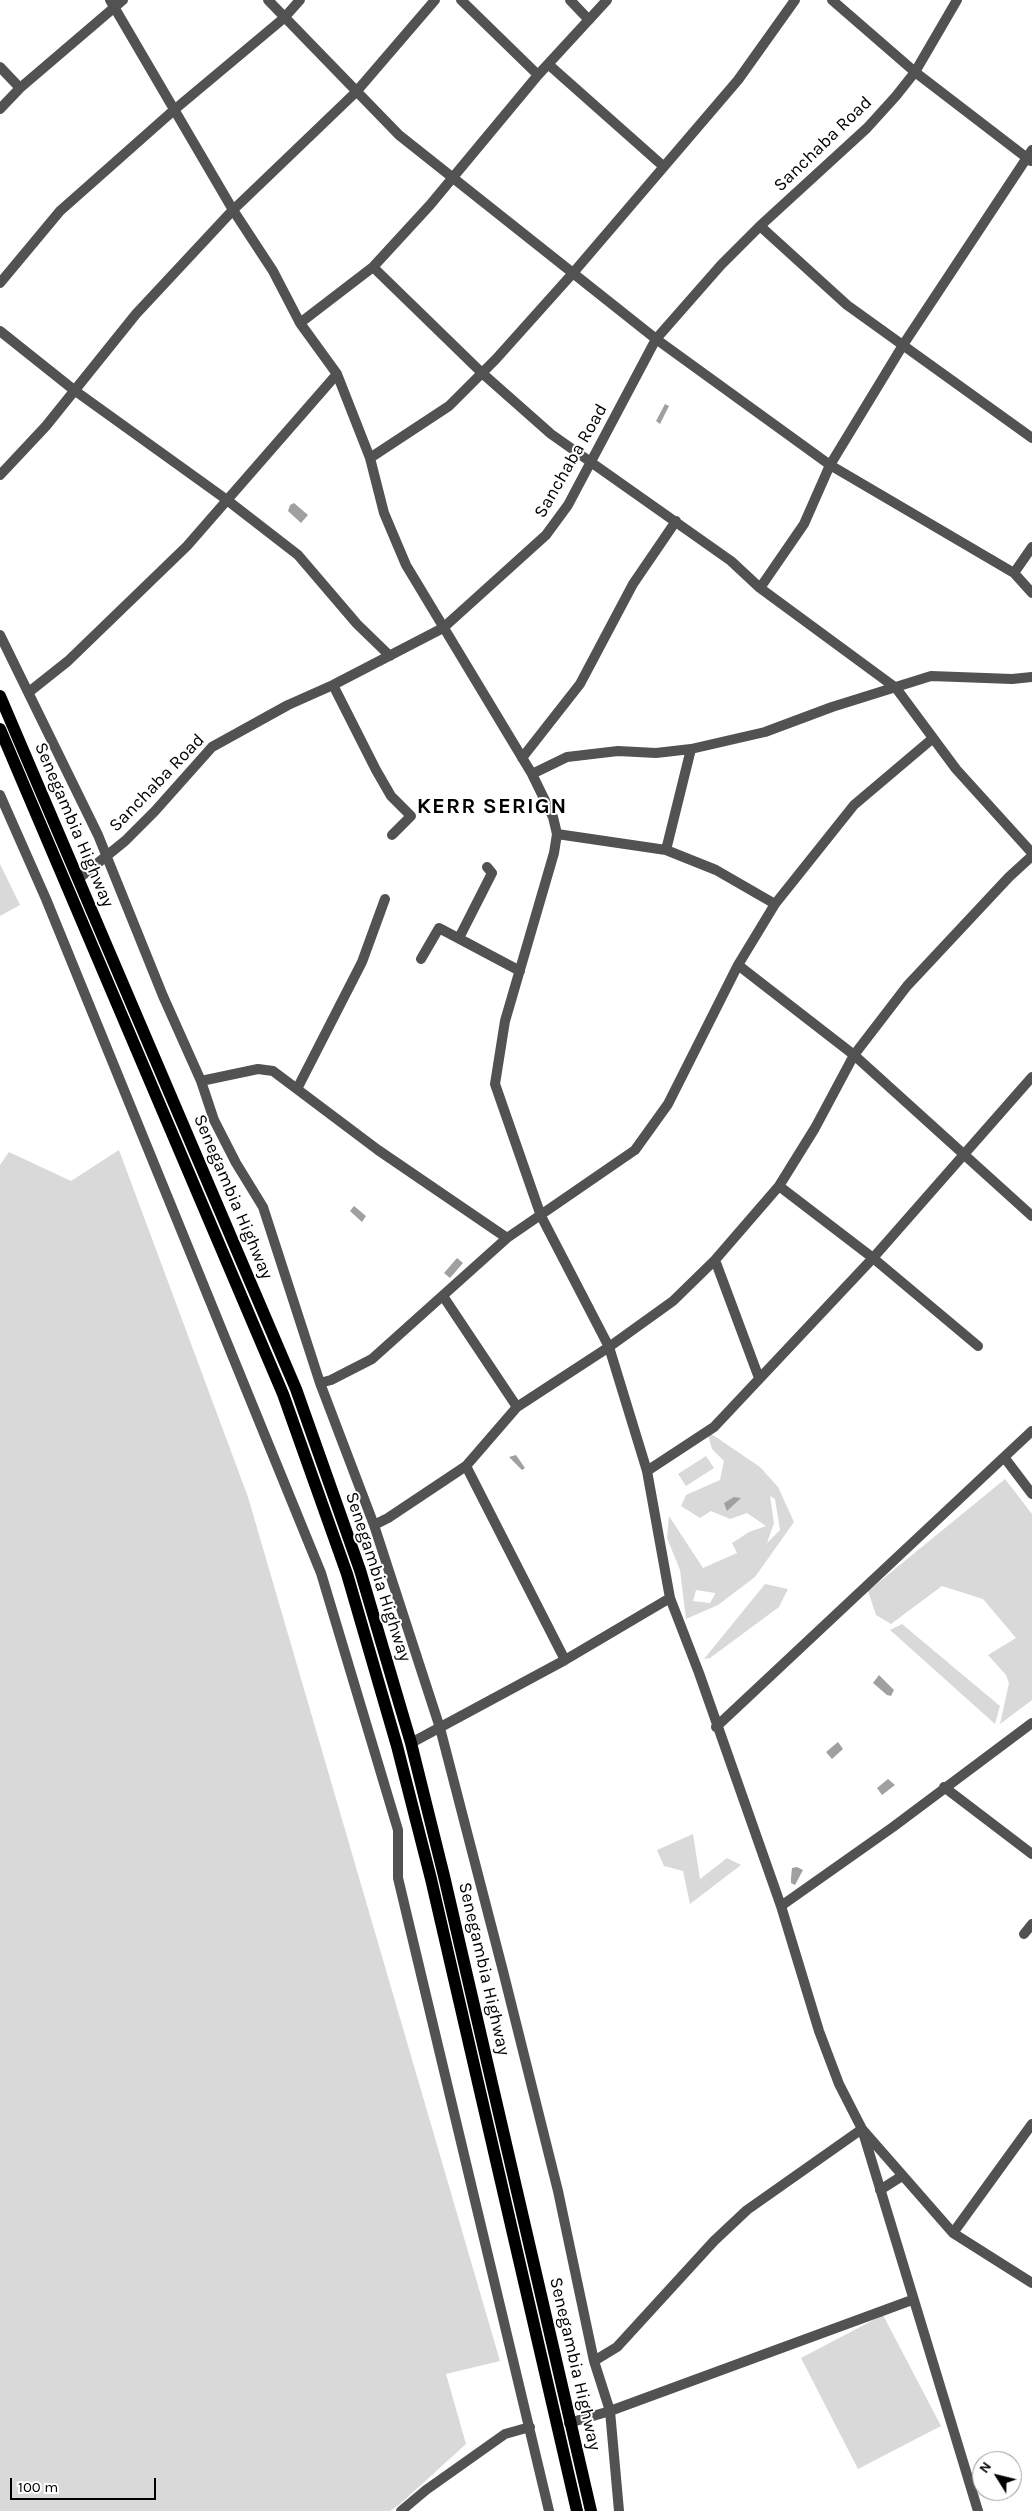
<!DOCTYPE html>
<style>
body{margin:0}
#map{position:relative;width:1032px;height:2511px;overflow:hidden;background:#fff;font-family:Karla,sans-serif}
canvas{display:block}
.north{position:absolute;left:972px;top:2451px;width:50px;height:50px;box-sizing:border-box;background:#fff;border:1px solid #999;border-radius:50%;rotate:306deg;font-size:14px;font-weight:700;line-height:20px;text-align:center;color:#000}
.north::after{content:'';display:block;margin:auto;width:18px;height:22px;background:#000;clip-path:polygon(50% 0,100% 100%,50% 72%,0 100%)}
.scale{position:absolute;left:10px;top:2478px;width:146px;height:22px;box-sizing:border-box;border:2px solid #000;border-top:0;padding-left:6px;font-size:15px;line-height:18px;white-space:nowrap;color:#000;-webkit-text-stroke:4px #fff;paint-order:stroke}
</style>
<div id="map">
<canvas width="1032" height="2511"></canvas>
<div class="north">N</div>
<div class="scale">100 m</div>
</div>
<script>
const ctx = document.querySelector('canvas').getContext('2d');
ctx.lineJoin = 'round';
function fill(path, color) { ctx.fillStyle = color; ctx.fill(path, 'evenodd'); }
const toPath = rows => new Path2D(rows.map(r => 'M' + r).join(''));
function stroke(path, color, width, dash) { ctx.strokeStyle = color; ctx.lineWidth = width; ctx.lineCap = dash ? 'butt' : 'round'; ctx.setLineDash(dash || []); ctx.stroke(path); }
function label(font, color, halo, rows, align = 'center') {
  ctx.font = font + ' Karla,sans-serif'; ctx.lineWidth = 4; ctx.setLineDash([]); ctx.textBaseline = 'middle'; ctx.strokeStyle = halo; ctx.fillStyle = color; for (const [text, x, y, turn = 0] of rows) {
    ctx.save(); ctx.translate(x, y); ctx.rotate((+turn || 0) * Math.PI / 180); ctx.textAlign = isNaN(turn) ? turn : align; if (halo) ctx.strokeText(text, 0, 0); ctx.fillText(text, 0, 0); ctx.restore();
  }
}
fill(toPath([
 [0,864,20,905,0,916],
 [119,1150,248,1497,500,2361,446,2374,466,2444,400,2504,390,2511,0,2511,0,1165,9,1152,71,1181],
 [707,1431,760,1467,778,1487,794,1522,755,1577,718,1605,686,1619,680,1570,667,1538,669,1516,703,1568,737,1553,732,1543,749,1532,766,1526,747,1513,730,1519,711,1511,700,1518,681,1506,686,1495,720,1480,724,1461,712,1449],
 [770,1496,775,1499,780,1530,767,1543,774,1523],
 [696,1590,715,1593,715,1594,710,1603,693,1601],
 [706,1456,714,1468,686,1486,678,1474],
 [1005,1479,1032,1514,1032,1700,1000,1724,1009,1683,1006,1675,988,1655,1016,1638,983,1599,942,1586,891,1624,876,1615,868,1591],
 [765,1584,788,1589,779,1607,710,1658,704,1659],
 [902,1624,1000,1706,995,1724,890,1630],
 [693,1834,700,1879,727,1858,741,1865,690,1904,683,1871,664,1866,657,1850],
 [883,2315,941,2426,858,2469,801,2358]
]), '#d9d9d9');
fill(toPath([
 [665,404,669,406,660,424,656,421],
 [294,503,308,515,301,523,288,511,290,505],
 [354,1206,366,1216,362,1222,350,1211],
 [457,1258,463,1263,450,1278,444,1273],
 [516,1455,525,1468,522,1470,509,1457],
 [734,1497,741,1498,727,1511,724,1503],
 [879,1675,894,1690,891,1696,887,1695,873,1683],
 [838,1742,843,1749,832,1759,826,1752],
 [888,1779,895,1785,882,1795,877,1788],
 [797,1867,803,1870,795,1885,791,1883,791,1878,792,1868]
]), '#a0a0a0');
stroke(toPath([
 [110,0,233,210,273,271,300,323,337,374,370,458,384,513,406,565,532,774,553,817,557,834,554,853,505,1021,495,1084,541,1216,609,1347,647,1471,670,1598,699,1673,781,1906,819,2031,839,2084,862,2129,978,2511],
 [268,0,399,135,656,339,830,465,1014,573,1032,593],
 [461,0,538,75],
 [570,0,589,20],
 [832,0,915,72,1031,161],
 [548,64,663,166],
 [0,67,20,88],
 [0,109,20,88,123,0],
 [760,226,847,305,1032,438],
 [373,267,482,373,551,434,731,561,760,588,896,688,956,769,1032,853],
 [0,283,60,211,174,110,284,18,300,0],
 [300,323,373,267,430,205,538,75,607,0],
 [0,331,74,390,227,500,298,555,357,624,390,656],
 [370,458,449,406,496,359,573,273,738,80,795,0],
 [0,475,46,426,136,314,233,210,356,92,435,0],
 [1014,573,1032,547],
 [760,588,804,524,830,465,903,345,1032,150],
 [0,635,98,835,163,996,201,1081,214,1120,236,1163,263,1207,320,1383,374,1525,440,1728,503,1971,558,2191,594,2361,610,2411,619,2511],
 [333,685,376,770,391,796,411,816,392,835],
 [29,692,68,661,187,546,337,374],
 [522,758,580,684,633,584,676,521],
 [532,774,567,757,618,751,656,753,691,749,765,732,832,707,931,676,1012,679,1032,677],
 [0,795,46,899,321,1573,398,1830,398,1878,549,2511],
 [557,834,666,850,716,870,775,904],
 [666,850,691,749],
 [78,879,125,841,155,811,212,747,288,705,333,685,443,628,546,535,568,505,656,339,721,265,760,226,867,128,896,96,915,72,957,0],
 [459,938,492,873,487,867],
 [421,959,439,928,520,971],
 [738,965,854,1055,1032,1216],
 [201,1081,258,1069,273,1071,378,1150,507,1238],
 [297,1089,362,962,385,899],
 [779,1186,873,1258,978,1346],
 [715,1260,759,1378],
 [443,1296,517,1407],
 [320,1383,331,1380,372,1359,507,1238,635,1150,668,1104,738,965,775,904,854,805,932,739],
 [1004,1457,1032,1494],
 [466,1466,565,1660],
 [647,1471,714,1427,873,1258,1032,1077],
 [374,1525,388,1518,466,1466,517,1407,609,1347,673,1301,715,1260,779,1186,815,1128,854,1055,907,986,1009,877,1032,856],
 [716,1727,1032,1431],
 [411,1743,565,1660,670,1598],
 [944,1787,1032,1854],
 [781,1906,893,1827,1032,1723],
 [1024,1934,1032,1924],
 [880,2190,902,2176],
 [953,2233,1032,2124],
 [594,2361,617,2347,714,2241,747,2210,862,2129,953,2233,1032,2283],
 [569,2423,610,2411,912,2300],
 [401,2511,426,2490,505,2434,530,2427]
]), '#525252', 10);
stroke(toPath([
 [0,696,296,1389,360,1570,411,1743,444,1876,591,2511],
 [0,729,283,1394,347,1574,397,1746,431,1879,577,2511]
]), '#000', 12);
label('18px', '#000', '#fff', [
 ["Sanchaba Road",823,144,-44],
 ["Sanchaba Road",571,461,-60],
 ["Sanchaba Road",157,783,-46],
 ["Senegambia Highway",74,825,67],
 ["Senegambia Highway",233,1197,67],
 ["Senegambia Highway",378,1577,72],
 ["Senegambia Highway",484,1969,77],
 ["Senegambia Highway",575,2364,77]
]);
ctx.letterSpacing = '1px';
label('bold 22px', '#000', '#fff', [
 ["KERR SERIGN",492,807]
]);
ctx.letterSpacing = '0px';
</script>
